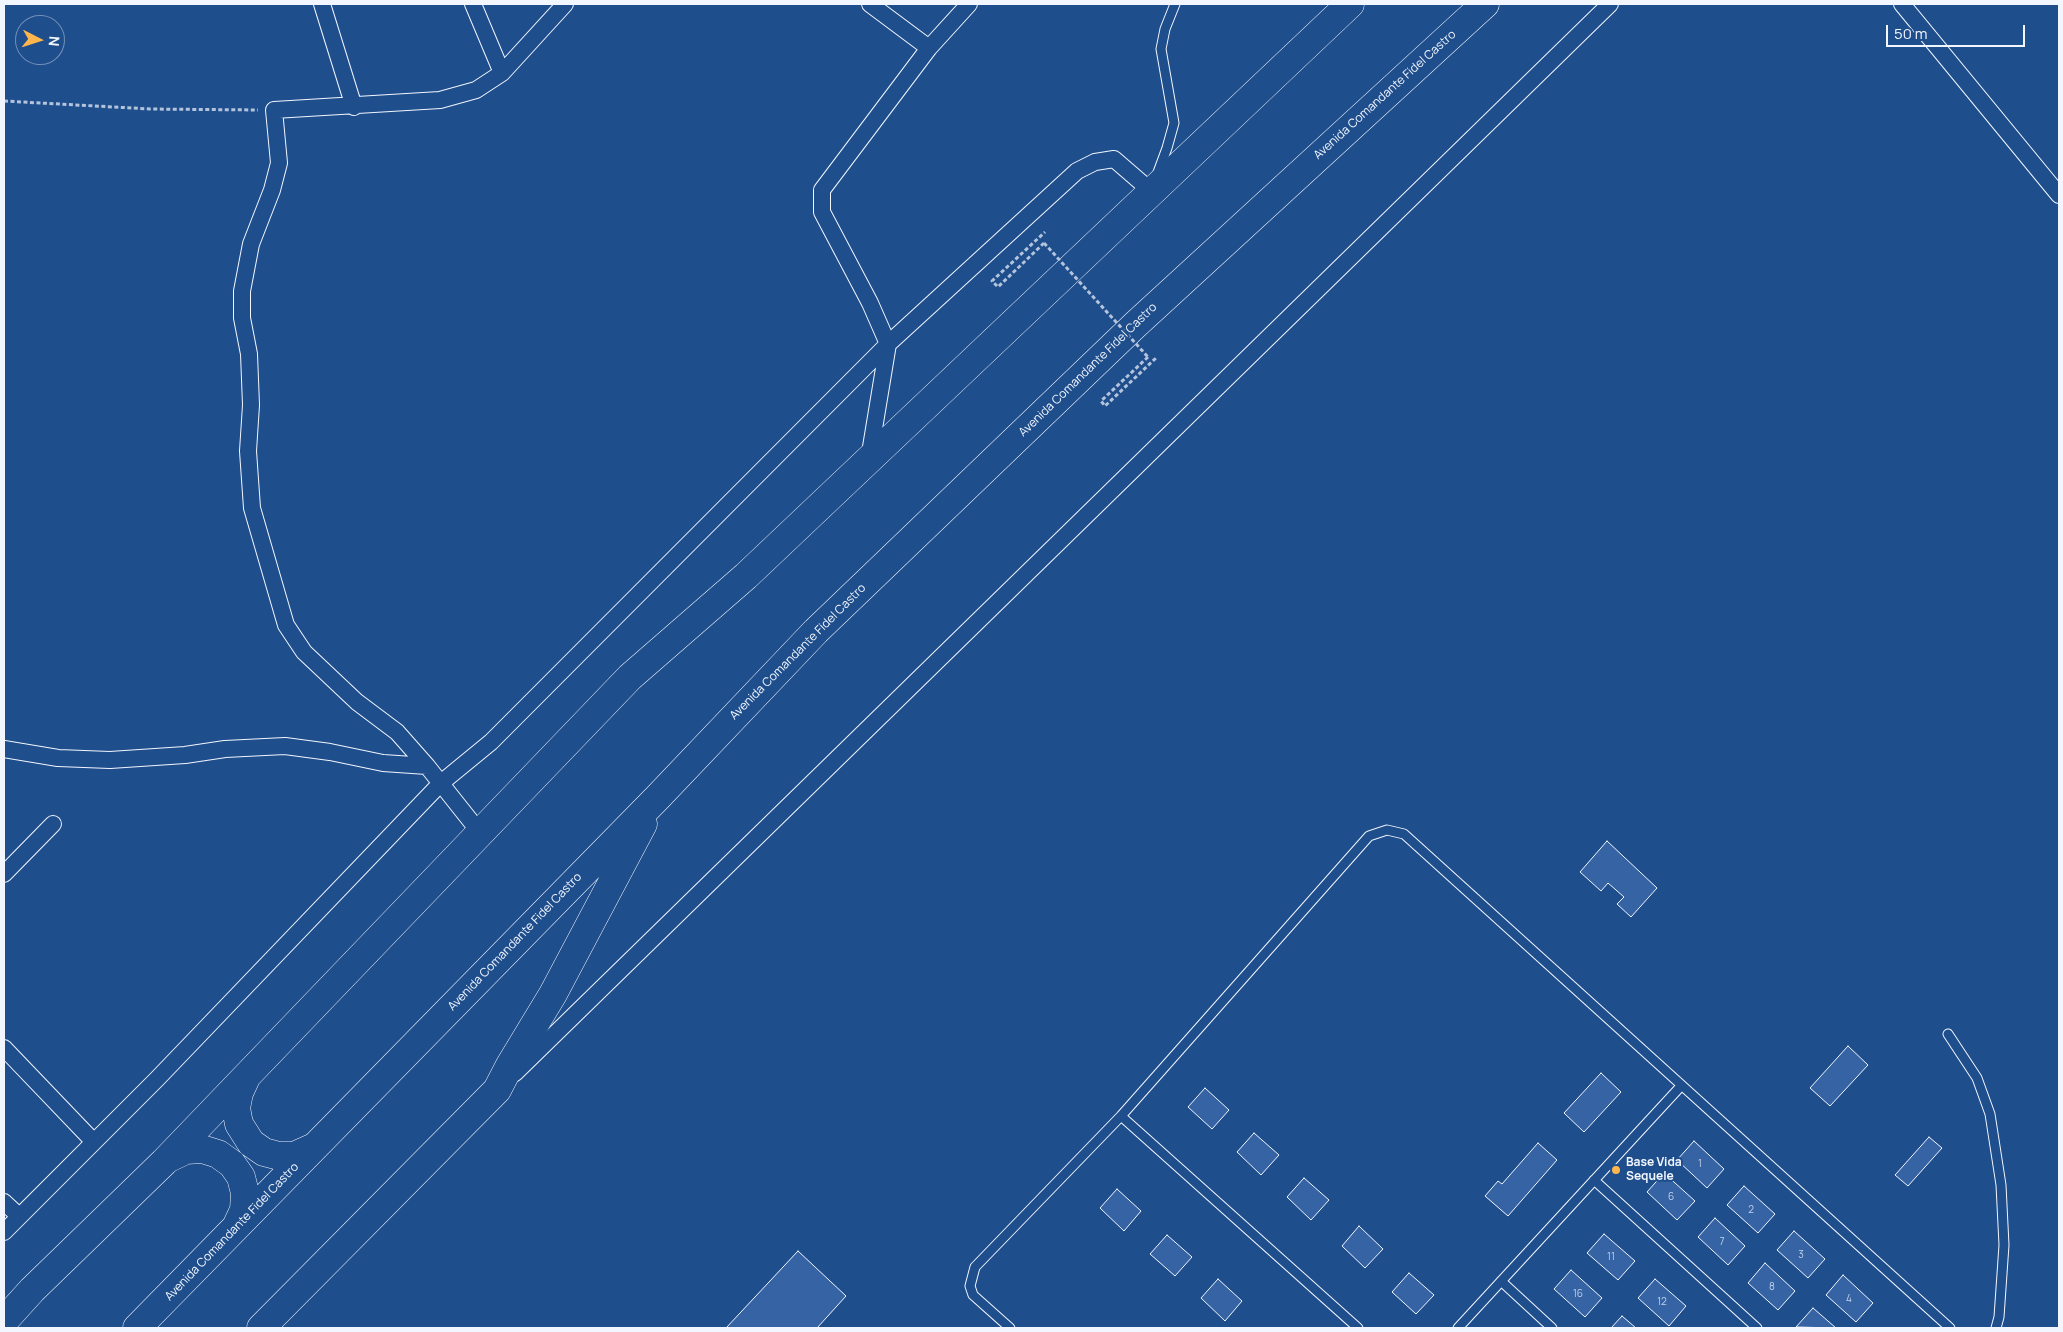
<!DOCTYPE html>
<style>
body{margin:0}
#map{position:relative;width:2063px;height:1332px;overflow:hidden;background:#1f4e8c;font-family:Manrope,sans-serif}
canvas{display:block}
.frame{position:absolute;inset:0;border:5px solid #f2f6ff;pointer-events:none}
.north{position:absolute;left:15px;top:15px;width:50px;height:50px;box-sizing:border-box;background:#1f4e8c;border:1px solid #7391ba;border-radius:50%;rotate:95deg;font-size:14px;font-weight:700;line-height:20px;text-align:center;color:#f2f6ff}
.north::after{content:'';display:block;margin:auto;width:18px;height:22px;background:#ffb74d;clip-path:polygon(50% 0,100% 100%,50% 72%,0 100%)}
.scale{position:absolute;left:1886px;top:25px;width:139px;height:22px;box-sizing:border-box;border:2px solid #f2f6ff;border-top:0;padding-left:6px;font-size:15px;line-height:18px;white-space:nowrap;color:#f2f6ff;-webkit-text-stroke:4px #1f4e8c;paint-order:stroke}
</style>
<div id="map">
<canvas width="2063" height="1332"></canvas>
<div class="frame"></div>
<div class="north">N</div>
<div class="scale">50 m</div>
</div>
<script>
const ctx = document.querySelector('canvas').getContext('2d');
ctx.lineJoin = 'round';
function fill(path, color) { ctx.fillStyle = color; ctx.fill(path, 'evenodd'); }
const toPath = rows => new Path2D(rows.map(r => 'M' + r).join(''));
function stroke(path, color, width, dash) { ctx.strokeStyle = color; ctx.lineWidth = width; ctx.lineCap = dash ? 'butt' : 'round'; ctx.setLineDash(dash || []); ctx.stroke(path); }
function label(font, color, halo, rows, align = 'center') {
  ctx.font = font + ' Manrope,sans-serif'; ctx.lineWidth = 4; ctx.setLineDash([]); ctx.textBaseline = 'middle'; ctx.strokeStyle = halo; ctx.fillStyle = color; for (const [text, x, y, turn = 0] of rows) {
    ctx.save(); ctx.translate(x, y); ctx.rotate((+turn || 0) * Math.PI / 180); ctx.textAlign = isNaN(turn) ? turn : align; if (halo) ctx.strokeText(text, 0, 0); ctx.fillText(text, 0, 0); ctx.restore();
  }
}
const building = toPath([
 [1607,841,1657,888,1631,917,1617,904,1624,897,1608,883,1601,891,1580,872,1607,841],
 [1848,1046,1868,1065,1830,1106,1810,1088,1848,1046],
 [1601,1073,1621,1092,1584,1132,1564,1113,1601,1073],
 [1205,1088,1229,1110,1212,1129,1188,1107,1205,1088],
 [1254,1133,1279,1155,1261,1175,1237,1152,1254,1133],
 [1929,1137,1942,1148,1908,1186,1895,1175,1929,1137],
 [1694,1141,1724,1169,1707,1188,1677,1160,1694,1141],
 [1538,1143,1557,1160,1508,1216,1485,1196,1498,1181,1502,1184,1538,1143],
 [1664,1173,1695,1201,1677,1220,1647,1192,1664,1173],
 [1304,1178,1329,1200,1311,1220,1287,1197,1304,1178],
 [1744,1186,1775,1214,1758,1233,1727,1205,1744,1186],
 [1117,1189,1141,1211,1124,1231,1100,1208,1117,1189],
 [1715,1218,1745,1246,1728,1265,1698,1237,1715,1218],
 [1359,1226,1383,1249,1365,1268,1342,1246,1359,1226],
 [1794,1231,1825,1259,1808,1278,1777,1250,1794,1231],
 [1604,1234,1635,1261,1618,1280,1587,1253,1604,1234],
 [1167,1235,1192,1257,1175,1276,1150,1254,1167,1235],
 [798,1251,846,1296,817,1328,726,1328,798,1251],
 [1765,1263,1795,1291,1778,1310,1748,1283,1765,1263],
 [1571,1270,1602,1298,1585,1317,1554,1289,1571,1270],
 [1409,1273,1434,1295,1416,1314,1392,1292,1409,1273],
 [1843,1275,1873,1303,1856,1322,1826,1295,1843,1275],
 [1218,1279,1242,1301,1225,1321,1201,1298,1218,1279],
 [1655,1279,1686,1306,1669,1326,1638,1298,1655,1279],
 [1813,1308,1836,1328,1796,1327,1813,1308],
 [1622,1316,1636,1328,1611,1328,1622,1316]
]);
fill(building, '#3563a3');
stroke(building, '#f2f6ff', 1);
const lane = toPath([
 [1157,175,1167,148,1174,123,1161,49,1165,29,1175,4],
 [1948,1034,1977,1078,1990,1114,2001,1185,2004,1245,1999,1317,1996,1328],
 [1121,1116,1358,1328],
 [1594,1180,1757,1328],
 [1501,1281,1552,1328],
 [1010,1328,973,1295,970,1286,975,1267,1121,1116,1369,836,1387,830,1404,834,1950,1328],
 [1458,1328,1681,1086]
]);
const street = toPath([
 [322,4,354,107],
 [473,4,502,73],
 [870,4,929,48],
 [1902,4,2059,195],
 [869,459,888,344,870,303,822,212,822,190,929,48,969,4],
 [4,749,58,758,110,760,185,755,225,749,285,746,330,752,383,763,427,766,481,834],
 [427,766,397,732,357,702,304,652,286,625,252,508,248,451,251,405,249,354,242,318,242,291,251,244,272,190,279,163,274,110,440,100,476,90,502,73,565,4],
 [4,874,53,824],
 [4,1048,94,1142],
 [515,1073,1610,4],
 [4,1202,19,1216],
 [4,1232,157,1079,441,783,491,742,888,344,1077,171,1095,162,1114,159,1151,191]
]);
const highway = toPath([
 [245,1080,239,1093,236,1108,239,1124,251,1143,264,1152,279,1156,294,1156,314,1147],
 [169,1158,186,1150,202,1149,218,1154,232,1164,241,1177,245,1193,244,1210,236,1227],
 [4,1321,32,1290,164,1162,630,677,746,576,1350,4],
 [137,1328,658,797,816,631,1135,325,1485,4],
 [261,1328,497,1090,510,1065,553,994,643,824]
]);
stroke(lane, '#f2f6ff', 11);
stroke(street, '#f2f6ff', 18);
stroke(highway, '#f2f6ff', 29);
stroke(toPath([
 [4,101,150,109,258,110],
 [1044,243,998,287,992,281,1045,232],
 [1148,357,1101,401,1105,406,1156,358]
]), '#b3c4dc', 3, [4, 2.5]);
stroke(lane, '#1f4e8c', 9);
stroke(street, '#1f4e8c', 16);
stroke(highway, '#1f4e8c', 28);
stroke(toPath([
 [1044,243,1148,357]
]), '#b3c4dc', 3, [4, 2.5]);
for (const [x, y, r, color] of [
 [1616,1170,5,"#ffb74d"]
]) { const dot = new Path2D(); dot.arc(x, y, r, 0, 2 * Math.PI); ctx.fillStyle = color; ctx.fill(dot); stroke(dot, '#1f4e8c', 2); }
label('10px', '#c3d1e8', null, [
 ["1",1700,1164],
 ["6",1671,1197],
 ["2",1751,1210],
 ["7",1722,1242],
 ["3",1801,1255],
 ["11",1611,1257],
 ["8",1772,1287],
 ["16",1578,1294],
 ["4",1849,1299],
 ["12",1662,1302]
]);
label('12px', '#f2f6ff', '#1f4e8c', [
 ["Avenida Comandante Fidel Castro",1385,95,-42],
 ["Avenida Comandante Fidel Castro",1088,370,-44],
 ["Avenida Comandante Fidel Castro",798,652,-45],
 ["Avenida Comandante Fidel Castro",515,942,-46],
 ["Avenida Comandante Fidel Castro",232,1232,-46]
]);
label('bold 12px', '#f2f6ff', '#1f4e8c', [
 ["Base Vida",1626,1163],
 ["Sequele",1626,1177]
], 'left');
</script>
